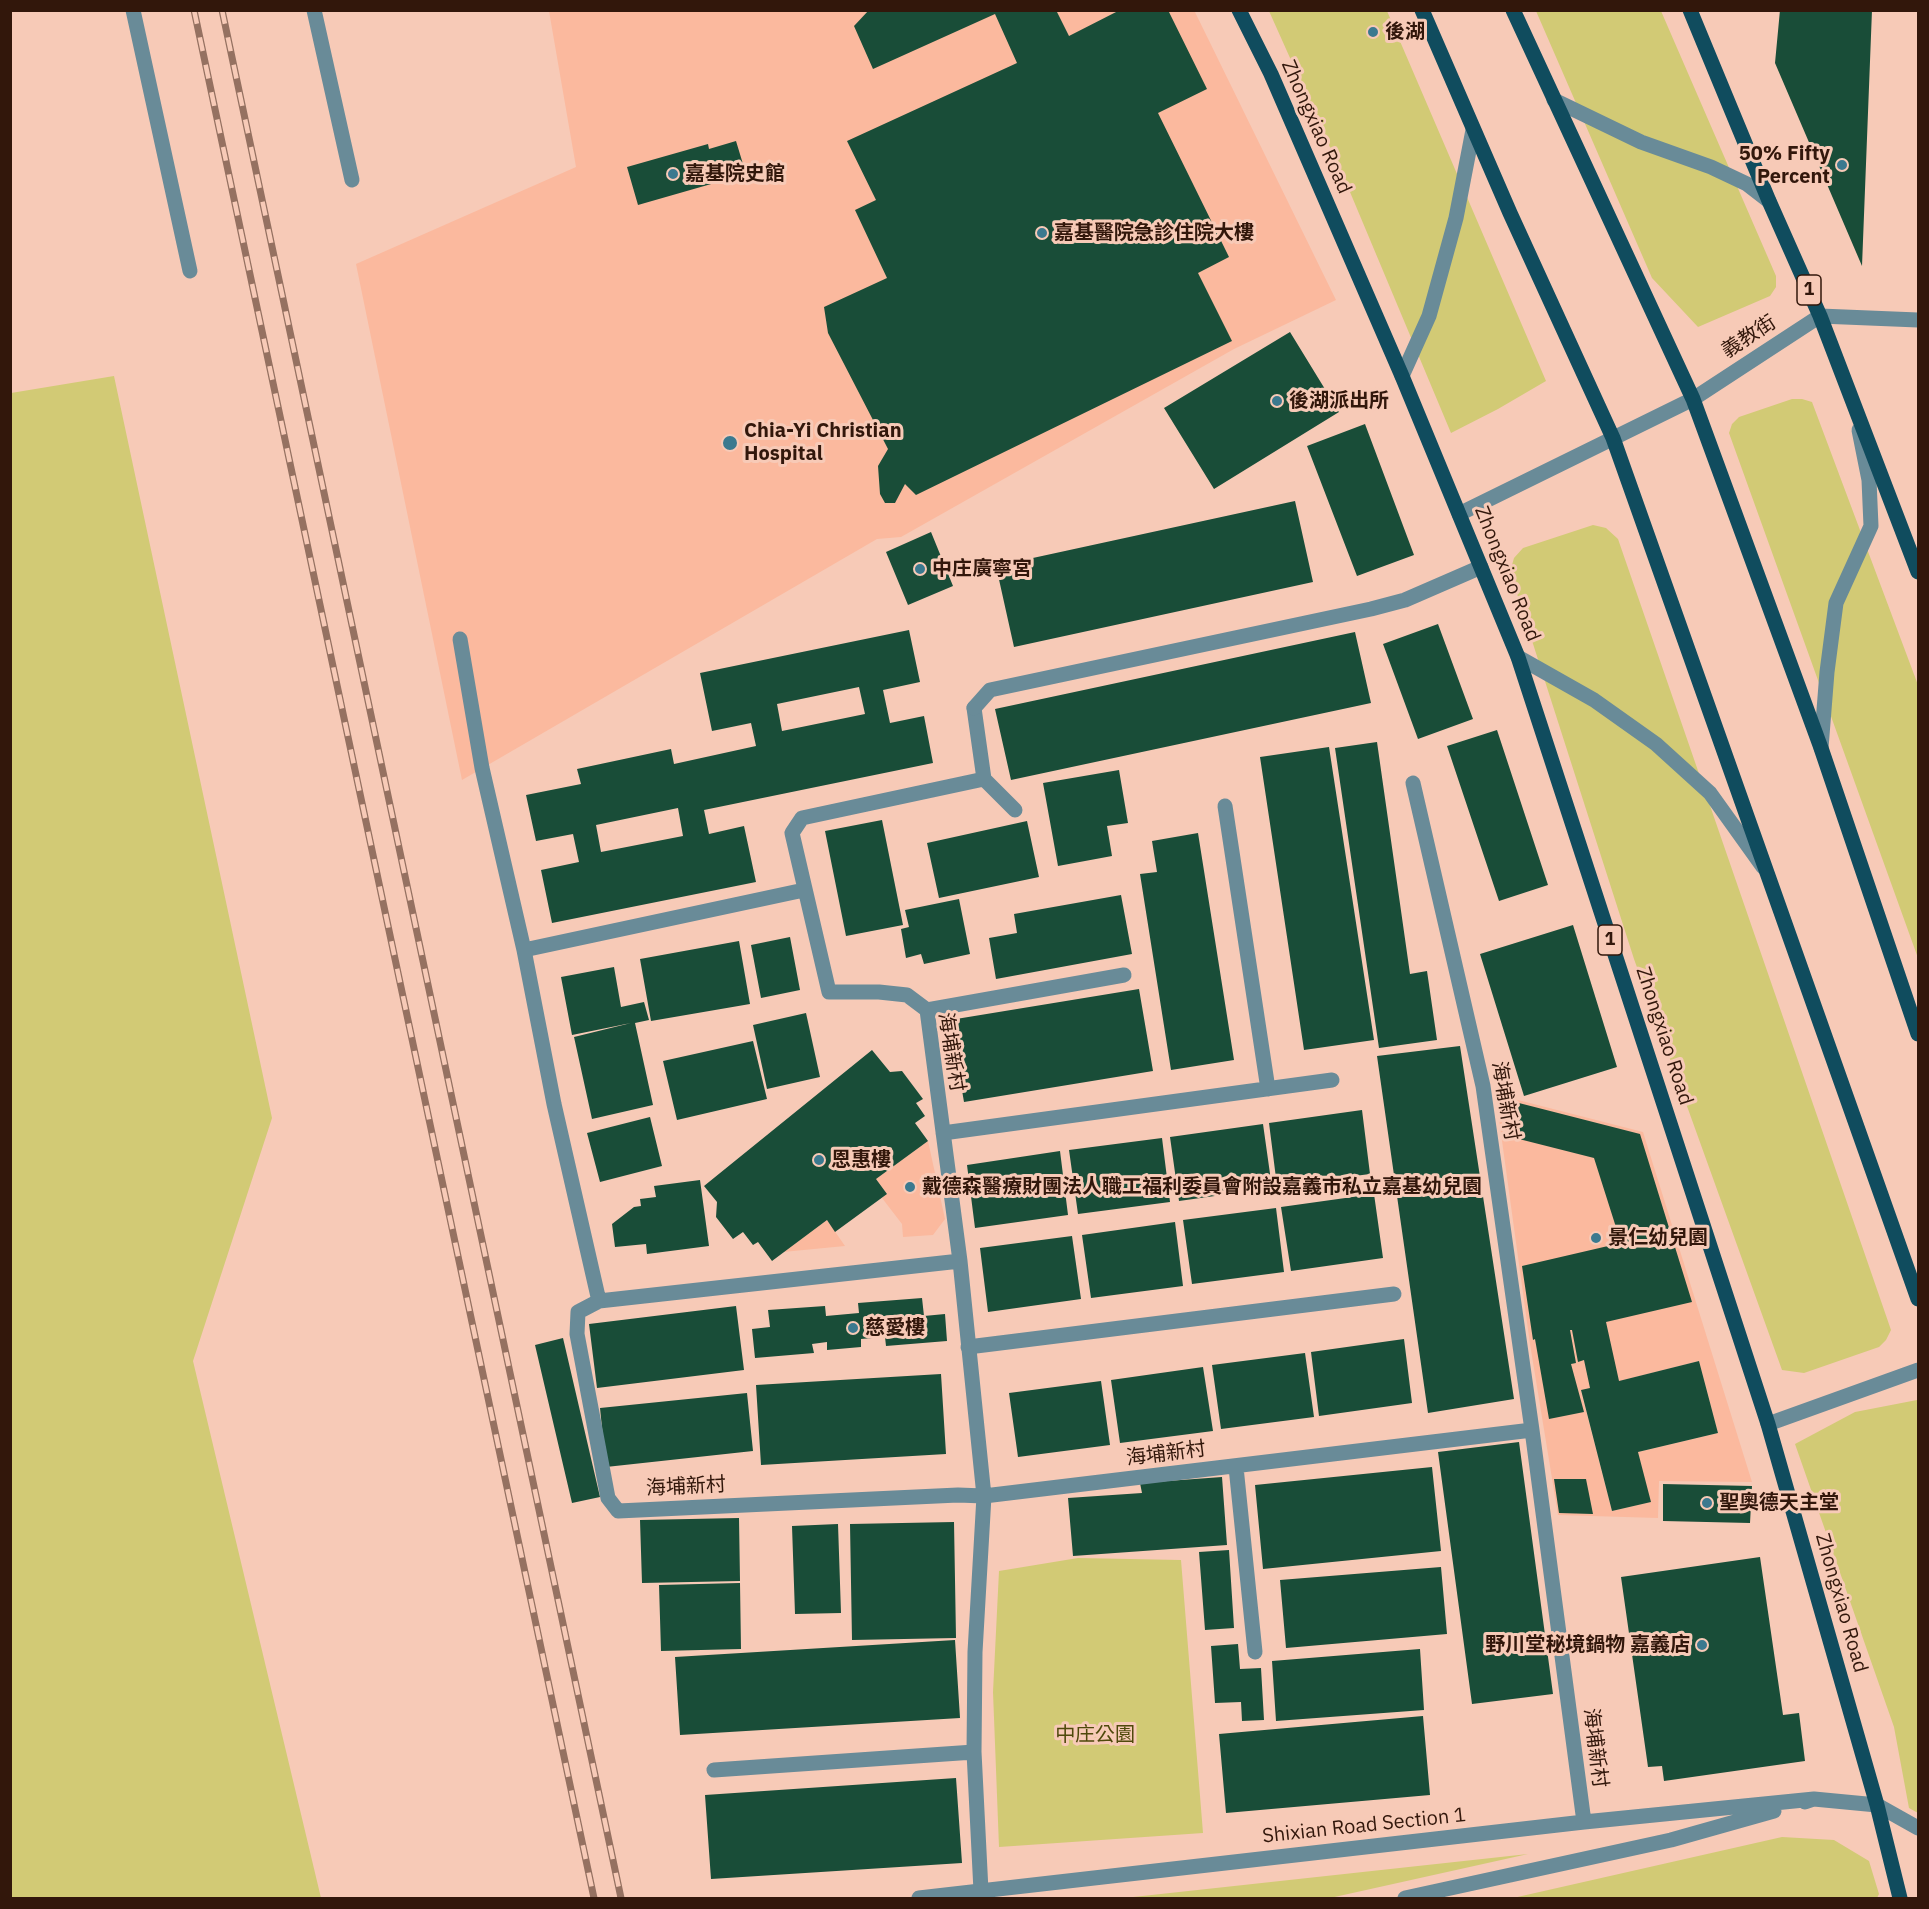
<!DOCTYPE html>
<meta charset="utf-8">
<style>
body{margin:0}
#map{position:relative;width:1929px;height:1909px;overflow:hidden;background:#f7cab7;font-family:"IBM Plex Sans",sans-serif}
canvas{display:block}
.frame{position:absolute;inset:0;border:12px solid #32170b;pointer-events:none}
</style>
<div id="map">
<canvas width="1929" height="1909"></canvas>
<div class="frame"></div>
</div>
<script>
const ctx = document.querySelector('canvas').getContext('2d');
ctx.lineJoin = 'round';
function fill(path, color) { ctx.fillStyle = color; ctx.fill(path, 'evenodd'); }
const toPath = rows => new Path2D(rows.map(r => 'M' + r).join(''));
function stroke(path, color, width, dash) { ctx.strokeStyle = color; ctx.lineWidth = width; ctx.lineCap = dash ? 'butt' : 'round'; ctx.setLineDash(dash || []); ctx.stroke(path); }
function label(font, color, halo, rows, align = 'center') {
  ctx.font = font + ' "IBM Plex Sans","Noto Sans TC",sans-serif'; ctx.lineWidth = 6; ctx.setLineDash([]); ctx.textBaseline = 'middle'; ctx.strokeStyle = halo; ctx.fillStyle = color; for (const [text, x, y, turn = 0] of rows) {
    ctx.save(); ctx.translate(x, y); ctx.rotate((+turn || 0) * Math.PI / 180); ctx.textAlign = isNaN(turn) ? turn : align; if (halo) ctx.strokeText(text, 0, 0); ctx.fillText(text, 0, 0); ctx.restore();
  }
}
fill(toPath([
 [1194,10,1336,300,1234,349,901,537,877,539,462,780,356,264,576,167,549,11],
 [1514,1099,1643,1132,1752,1482,1659,1481,1658,1518,1558,1515,1530,1344,1499,1119],
 [1699,1361,1718,1433,1638,1452,1650,1502,1612,1511,1581,1391],
 [928,1141,945,1219,933,1235,903,1237,902,1224,882,1198,887,1194,876,1179],
 [827,1220,845,1246,783,1252]
]), '#fbb99e');
fill(toPath([
 [1269,11,1387,11,1546,381,1498,409,1451,433,1350,192],
 [1536,11,1661,11,1776,276,1776,287,1770,296,1698,327,1652,278],
 [114,376,272,1118,193,1361,321,1898,11,1898,11,393],
 [1792,399,1802,399,1812,402,1918,685,1918,958,1729,433,1732,424,1739,417],
 [1593,525,1606,528,1618,539,1891,1330,1886,1340,1879,1347,1804,1373,1782,1370,1634,959,1510,572,1514,558,1523,548],
 [1917,1400,1918,1406,1918,1813,1909,1808,1894,1727,1795,1444,1855,1412],
 [1078,1558,1181,1560,1203,1833,999,1847,993,1692,999,1571],
 [1782,1837,1834,1840,1869,1861,1879,1894,1877,1898,1513,1898],
 [1528,1854,1330,1898,1124,1898]
]), '#d2ca75');
fill(toPath([
 [869,10,1056,10,1069,36,1120,10,1168,10,1207,89,1158,113,1229,257,1198,273,1232,341,916,495,905,484,895,503,885,503,880,494,878,466,888,449,828,333,824,307,887,278,855,210,876,200,847,141,1017,63,995,14,873,69,854,26],
 [1780,10,1872,10,1862,266,1775,63],
 [736,141,746,174,638,205,627,167,708,144,709,149],
 [1290,332,1339,412,1214,489,1164,408],
 [1365,424,1414,555,1357,576,1307,446],
 [1295,501,1313,582,1014,647,996,566],
 [931,532,953,586,908,605,886,552],
 [1438,624,1473,719,1418,739,1383,644],
 [909,630,920,682,883,690,890,723,924,716,933,763,704,810,709,834,744,826,756,882,552,923,541,870,579,862,573,834,536,841,526,795,581,784,577,769,671,749,674,764,756,746,751,723,712,731,700,673],
 [859,687,865,714,782,731,777,704],
 [678,808,683,836,601,852,596,825],
 [1355,632,1371,703,1011,780,995,709],
 [1497,730,1548,885,1499,901,1447,746],
 [1377,742,1410,974,1427,971,1437,1040,1379,1048,1335,748],
 [1329,747,1374,1040,1304,1050,1260,757],
 [1119,770,1128,823,1107,826,1112,856,1058,866,1043,783],
 [882,820,903,925,846,936,825,831],
 [1027,821,1039,877,939,898,927,843],
 [1198,833,1234,1060,1171,1070,1140,874,1157,872,1152,841],
 [1121,895,1132,954,996,979,989,938,1017,933,1014,914],
 [959,899,970,954,924,964,921,954,906,958,901,929,909,927,905,910],
 [1573,925,1617,1067,1524,1096,1480,954],
 [790,937,800,990,761,998,751,945],
 [739,941,750,1004,651,1021,640,959],
 [614,967,621,1007,644,1002,649,1020,635,1023,653,1105,592,1119,574,1037,631,1023,572,1035,561,977],
 [1139,989,1153,1071,964,1102,950,1020],
 [806,1013,820,1077,767,1089,753,1025],
 [753,1041,767,1099,677,1120,663,1061],
 [1460,1046,1514,1399,1428,1413,1377,1056],
 [872,1050,890,1072,902,1071,923,1099,916,1103,925,1116,915,1123,928,1141,876,1179,887,1194,835,1232,827,1220,772,1261,758,1242,753,1245,743,1232,733,1239,716,1217,717,1202,704,1186],
 [1515,1102,1640,1134,1692,1302,1606,1322,1619,1381,1699,1361,1718,1433,1638,1452,1651,1502,1612,1511,1581,1390,1590,1388,1584,1360,1578,1362,1572,1330,1570,1330,1576,1363,1571,1364,1584,1412,1549,1419,1535,1339,1533,1340,1522,1266,1621,1243,1594,1158,1515,1138],
 [1362,1110,1370,1174,1277,1186,1269,1123],
 [650,1117,662,1166,600,1182,587,1133],
 [1263,1124,1272,1188,1179,1201,1170,1137],
 [1162,1138,1170,1202,1078,1214,1069,1150],
 [1060,1151,1068,1215,975,1228,967,1165],
 [700,1180,709,1246,647,1254,646,1244,615,1247,612,1224,634,1207,641,1206,640,1199,656,1197,654,1186],
 [1374,1194,1383,1258,1291,1271,1281,1207],
 [1276,1208,1284,1272,1192,1284,1183,1220],
 [1175,1222,1183,1286,1091,1298,1082,1235],
 [1072,1236,1081,1299,988,1312,980,1248],
 [922,1298,924,1316,945,1314,947,1341,886,1346,885,1337,861,1339,861,1347,827,1350,827,1342,812,1344,814,1353,755,1358,752,1329,770,1327,768,1310,825,1306,826,1316,859,1313,858,1303],
 [736,1306,744,1370,597,1388,589,1324],
 [563,1338,600,1497,572,1503,535,1345],
 [1404,1339,1412,1403,1319,1416,1311,1352],
 [1305,1353,1314,1417,1221,1429,1212,1365],
 [1203,1367,1213,1431,1120,1443,1111,1380],
 [941,1374,946,1454,761,1465,756,1385],
 [1101,1381,1110,1445,1018,1457,1009,1393],
 [747,1393,753,1451,606,1467,600,1408],
 [1519,1442,1553,1694,1472,1704,1438,1452],
 [1432,1467,1441,1551,1263,1569,1255,1485],
 [1222,1477,1227,1545,1073,1556,1068,1498,1142,1493,1140,1483],
 [1554,1479,1586,1479,1593,1514,1559,1513],
 [1663,1484,1752,1486,1750,1523,1663,1521],
 [739,1518,740,1581,642,1583,640,1520],
 [954,1522,956,1638,852,1640,850,1524],
 [838,1524,841,1613,795,1614,792,1526],
 [1229,1550,1234,1628,1205,1630,1199,1552],
 [1760,1557,1783,1715,1799,1713,1805,1761,1664,1781,1662,1766,1648,1767,1621,1577],
 [1441,1567,1447,1634,1286,1648,1280,1580],
 [740,1583,741,1649,661,1651,659,1585],
 [955,1640,960,1718,680,1735,675,1657],
 [1238,1644,1240,1669,1261,1668,1264,1720,1242,1721,1241,1702,1215,1703,1211,1646],
 [1420,1649,1424,1710,1276,1721,1272,1661],
 [1423,1716,1430,1795,1226,1813,1219,1734],
 [956,1778,962,1863,711,1879,705,1795]
]), '#194d38');
stroke(toPath([
 [133,10,190,271],
 [1554,100,1641,142,1711,167,1747,184,1769,201],
 [1402,376,1429,316,1456,218,1473,130],
 [460,639,482,768,524,950,554,1104,599,1301,960,1261],
 [1518,657,1594,700,1656,744,1710,793,1763,867],
 [974,708,984,779,802,818,792,833,829,992,879,992,907,995,927,1010,960,1261,984,1496,975,1652,974,1752,981,1891],
 [1821,748,1827,672,1836,603,1871,526,1869,480,1859,430],
 [984,779,1015,810],
 [1413,783,1483,1086,1532,1430,1584,1822],
 [1225,806,1268,1089],
 [524,950,804,890],
 [927,1010,1124,975],
 [943,1133,1332,1080],
 [599,1301,578,1312,577,1334,608,1498,618,1511,958,1495,984,1496,1532,1430],
 [968,1347,1394,1294],
 [1768,1424,1918,1370],
 [1236,1467,1255,1652],
 [714,1770,974,1752],
 [1805,1802,1814,1799,1877,1805,1918,1828],
 [919,1898,1584,1822,1814,1799],
 [1405,1898,1671,1840,1774,1811]
]), '#698b98', 15);
stroke(toPath([
 [314,10,352,180],
 [1459,514,1693,399,1820,316,1918,320],
 [974,708,990,690,1371,609,1405,600,1481,567]
]), '#698b98', 15);
stroke(toPath([
 [1239,10,1271,74,1402,376,1518,657,1768,1424,1877,1805,1900,1898],
 [1422,10,1510,213,1613,438,1918,1299],
 [1513,10,1693,399,1821,748,1918,1034],
 [1690,10,1769,201,1820,316,1918,572]
]), '#104c5e', 15);
const rail = toPath([
 [194,10,594,1898],
 [222,10,621,1898]
]);
stroke(rail, '#957161', 7);
stroke(rail, '#f7cab7', 4.5, [14]);
for (const [x, y, r, color] of [
 [1373,32,6,"#3b798f"],
 [1842,165,6,"#3b798f"],
 [673,174,6,"#3b798f"],
 [1042,233,6,"#3b798f"],
 [1277,401,6,"#3b798f"],
 [730,443,8,"#3b798f"],
 [920,569,6,"#3b798f"],
 [819,1160,6,"#3b798f"],
 [910,1187,6,"#3b798f"],
 [1596,1238,6,"#3b798f"],
 [853,1328,6,"#3b798f"],
 [1707,1503,6,"#3b798f"],
 [1702,1645,6,"#3b798f"]
]) { const dot = new Path2D(); dot.arc(x, y, r, 0, 2 * Math.PI); ctx.fillStyle = color; ctx.fill(dot); stroke(dot, '#f7cab7', 2); }
for (const [x, y, w] of [
 [1809,290,24],
 [1610,940,24]
]) { const box = new Path2D(); box.roundRect(x - w / 2, y - 15, w, 30, 4.5); ctx.fillStyle = '#f7cab7'; ctx.fill(box); stroke(box, '#32170b', 1.5); }
label('bold 18px', '#32170b', null, [
 ["1",1809,290],
 ["1",1610,940]
]);
label('bold 20px', '#32170b', '#f7cab7', [
 ["後湖",1385,32],
 ["50% Fifty",1830,154,"right"],
 ["Percent",1830,177,"right"],
 ["嘉基院史館",685,174],
 ["嘉基醫院急診住院大樓",1054,233],
 ["後湖派出所",1289,401],
 ["Chia-Yi Christian",744,431],
 ["Hospital",744,454],
 ["中庄廣寧宮",932,569],
 ["恩惠樓",831,1160],
 ["戴德森醫療財團法人職工福利委員會附設嘉義市私立嘉基幼兒園",922,1187],
 ["景仁幼兒園",1608,1238],
 ["慈愛樓",865,1328],
 ["聖奧德天主堂",1719,1503],
 ["野川堂秘境鍋物 嘉義店",1690,1645,"right"]
], 'left');
label('20px', '#32170b', '#f7cab7', [
 ["Zhongxiao Road",1316,127,66],
 ["義教街",1749,337,-33],
 ["Zhongxiao Road",1507,574,68],
 ["Zhongxiao Road",1664,1036,72],
 ["海埔新村",951,1052,81],
 ["海埔新村",1505,1101,80],
 ["海埔新村",1166,1454,-7],
 ["海埔新村",686,1487,-3],
 ["Zhongxiao Road",1841,1603,74],
 ["海埔新村",1595,1748,83],
 ["Shixian Road Section 1",1364,1826,-6]
]);
label('20px', '#4f490b', '#f7cab7', [
 ["中庄公園",1095,1735]
]);
</script>
